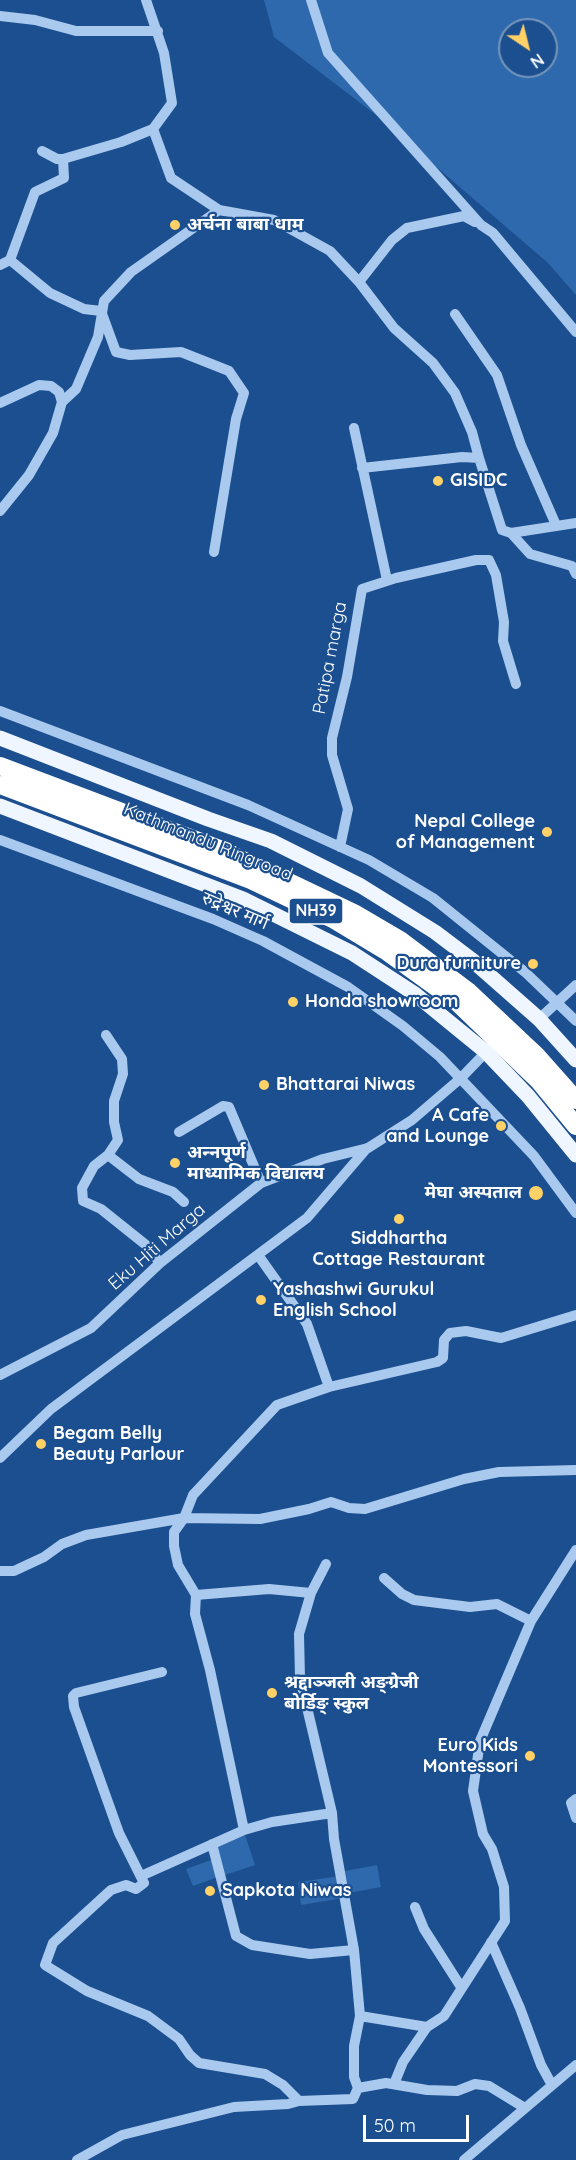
<!DOCTYPE html>
<meta charset="utf-8">
<style>
body{margin:0}
#map{position:relative;width:576px;height:2160px;overflow:hidden;background:#1b4f8f;font-family:Quicksand,sans-serif}
canvas{display:block}
.north{position:absolute;left:498px;top:18px;width:60px;height:60px;box-sizing:border-box;background:#1b4f8f;border:2px solid #7695bc;border-radius:50%;rotate:145deg;font-size:16px;font-weight:700;line-height:24px;text-align:center;color:#fff}
.north::after{content:'';display:block;margin:auto;width:21px;height:27px;background:#ffd166;clip-path:polygon(50% 0,100% 100%,50% 72%,0 100%)}
.scale{position:absolute;left:363px;top:2115px;width:106px;height:27px;box-sizing:border-box;border:3px solid #fff;border-top:0;padding-left:8px;font-size:18px;line-height:21px;white-space:nowrap;color:#fff;-webkit-text-stroke:4px #1b4f8f;paint-order:stroke}
</style>
<div id="map">
<canvas width="576" height="2160"></canvas>
<div class="north">N</div>
<div class="scale">50 m</div>
</div>
<script>
const ctx = document.querySelector('canvas').getContext('2d');
ctx.lineJoin = 'round';
function fill(path, color) { ctx.fillStyle = color; ctx.fill(path, 'evenodd'); }
const toPath = rows => new Path2D(rows.map(r => 'M' + r).join(''));
function stroke(path, color, width, dash) { ctx.strokeStyle = color; ctx.lineWidth = width; ctx.lineCap = dash ? 'butt' : 'round'; ctx.setLineDash(dash || []); ctx.stroke(path); }
function label(font, color, halo, rows, align = 'center') {
  ctx.font = font + ' Quicksand,"Noto Sans Devanagari",sans-serif'; ctx.lineWidth = 4.5; ctx.setLineDash([]); ctx.textBaseline = 'middle'; ctx.strokeStyle = halo; ctx.fillStyle = color; for (const [text, x, y, turn = 0] of rows) {
    ctx.save(); ctx.translate(x, y); ctx.rotate((+turn || 0) * Math.PI / 180); ctx.textAlign = isNaN(turn) ? turn : align; if (halo) ctx.strokeText(text, 0, 0); ctx.fillText(text, 0, 0); ctx.restore();
  }
}
fill(toPath([
 [264,0,576,0,576,295,548,263,376,115,274,37],
 [510,30,546,30,546,66,510,66],
 [245,1835,255,1865,225,1875,215,1845],
 [211,1860,218,1877,193,1886,186,1869],
 [377,1865,381,1887,349,1893,345,1871],
 [340,1876,343,1898,301,1905,298,1882]
]), '#2e69ad');
stroke(toPath([
 [146,0,164,53,172,103,153,129,171,178,219,210],
 [311,0,328,53,481,225,493,233,576,332],
 [0,16,35,20,76,31,158,31],
 [42,151,57,159,63,159,121,142,153,129],
 [10,260,50,293,84,309,101,311,116,352,130,355,181,352,229,371,244,393,236,419,214,552],
 [0,265,10,260,35,192,64,178,63,159],
 [359,282,392,240,407,228,464,216,475,222],
 [455,314,497,375,521,445,556,525],
 [0,403,39,385,51,386,59,392,62,402],
 [354,428,387,580],
 [479,458,502,530,511,533,576,523],
 [0,511,29,475,53,433,62,402,76,389,98,337,104,301,131,272,219,210,274,220,330,251,359,282,394,328,433,363,455,393,472,432,479,458,462,457,362,468],
 [511,533,530,554,572,566,576,574],
 [0,711,248,805,369,860,433,898,525,972,576,1021],
 [0,840,213,919,263,941,348,987,403,1026,440,1057,534,1156,576,1213],
 [340,847,348,809,332,755,332,738,347,677,362,589,396,578,476,560,489,560,496,575,504,622,503,641,516,684],
 [539,1019,576,985],
 [106,1035,122,1059,123,1074,114,1101,114,1122,118,1140,108,1155,94,1166,82,1188,83,1201,101,1209,146,1245,160,1263],
 [179,1132,223,1106,229,1107,261,1183],
 [108,1155,139,1179,173,1192,184,1202],
 [258,1255,307,1324,329,1387],
 [576,1315,501,1338,466,1331,450,1333,444,1340,443,1358,437,1362,329,1387,277,1405,193,1495,184,1518,260,1519,309,1509,331,1502,349,1508,365,1509,464,1479,499,1472,576,1470],
 [0,1375,91,1328,160,1263,261,1183,323,1159,368,1148,412,1120,461,1078,486,1052],
 [0,1458,51,1409,307,1218,367,1148],
 [0,1571,14,1571,44,1557,62,1544,86,1535,184,1518,174,1532,174,1546,178,1565,196,1595,195,1614,210,1670,244,1830],
 [384,1578,402,1594,414,1600,470,1607,497,1604,531,1621],
 [196,1595,269,1589,311,1593],
 [162,1672,76,1693,73,1696,74,1707,119,1833,144,1883,136,1889,126,1885,111,1890,53,1943,45,1965,87,1991,148,2016,179,2039,190,2055,199,2063,265,2074,283,2085,299,2101],
 [576,1799,571,1803,576,1818],
 [212,1844,236,1936,252,1945,310,1954,354,1950],
 [141,1876,244,1830,272,1822,332,1813],
 [415,1907,424,1929,461,1987],
 [491,1942,520,2008,541,2065,552,2085],
 [360,2016,427,2027],
 [394,2084,403,2062,427,2027,444,2016,505,1921,504,1887,492,1849,483,1834,473,1791,480,1741,531,1621,576,1550],
 [358,2088,386,2083,427,2090,457,2091,475,2084,489,2086,525,2108],
 [77,2160,122,2135,234,2107,288,2104,299,2101,353,2099,358,2088,354,2077,354,2046,360,2016,354,1950,334,1839,332,1813,300,1678,299,1634,311,1593,326,1564],
 [464,2160,576,2065]
]), '#a9c9ee', 10);
stroke(toPath([
 [0,738,208,819,271,841,361,886,435,932,472,960,539,1019,576,1060],
 [0,806,243,899,352,953,415,994,486,1052,528,1096,576,1155]
]), '#f0f6ff', 15);
stroke(toPath([
 [0,766,222,850,354,913,400,940,469,992,536,1055,576,1100],
 [0,785,251,880,333,919,386,951,458,1003,539,1081,576,1126]
]), '#fff', 18);
for (const [x, y, r, color] of [
 [175,225,6,"#ffd166"],
 [438,481,6,"#ffd166"],
 [547,832,6,"#ffd166"],
 [533,964,6,"#ffd166"],
 [293,1002,6,"#ffd166"],
 [264,1085,6,"#ffd166"],
 [501,1126,6,"#ffd166"],
 [175,1163,6,"#ffd166"],
 [536,1193,8,"#ffd166"],
 [399,1219,6,"#ffd166"],
 [261,1300,6,"#ffd166"],
 [41,1444,6,"#ffd166"],
 [272,1693,6,"#ffd166"],
 [530,1756,6,"#ffd166"],
 [210,1891,6,"#ffd166"]
]) { const dot = new Path2D(); dot.arc(x, y, r, 0, 2 * Math.PI); ctx.fillStyle = color; ctx.fill(dot); stroke(dot, '#1b4f8f', 2); }
for (const [x, y, w] of [
 [316,911,54]
]) { const box = new Path2D(); box.roundRect(x - w / 2, y - 13, w, 26, 4.5); ctx.fillStyle = '#1b4f8f'; ctx.fill(box); stroke(box, '#fff', 1.5); }
label('bold 16px', '#fff', null, [
 ["NH39",316,911]
]);
label('bold 18px', '#fff', '#1b4f8f', [
 ["अर्चना बाबा धाम",187,225],
 ["GISIDC",450,481],
 ["Nepal College",535,822,"right"],
 ["of Management",535,843,"right"],
 ["Dura furniture",521,964,"right"],
 ["Honda showroom",305,1002],
 ["Bhattarai Niwas",276,1085],
 ["A Cafe",489,1116,"right"],
 ["and Lounge",489,1137,"right"],
 ["अन्‍नपूर्ण",187,1153],
 ["माध्यामिक विद्यालय",187,1174],
 ["मेघा अस्पताल",522,1193,"right"],
 ["Siddhartha",399,1239,"center"],
 ["Cottage Restaurant",399,1260,"center"],
 ["Yashashwi Gurukul",273,1290],
 ["English School",273,1311],
 ["Begam Belly",53,1434],
 ["Beauty Parlour",53,1455],
 ["श्रद्दाञ्जली अङ्‍ग्रेजी",284,1683],
 ["बोर्डिङ् स्कुल",284,1704],
 ["Euro Kids",518,1746,"right"],
 ["Montessori",518,1767,"right"],
 ["Sapkota Niwas",222,1891]
], 'left');
label('18px', '#fff', '#1b4f8f', [
 ["Patipa marga",330,658,-79],
 ["Kathmandu Ringroad",208,842,22],
 ["रुद्रेश्वर मार्ग",235,911,23],
 ["Eku Hiti Marga",157,1247,-41]
]);
</script>
